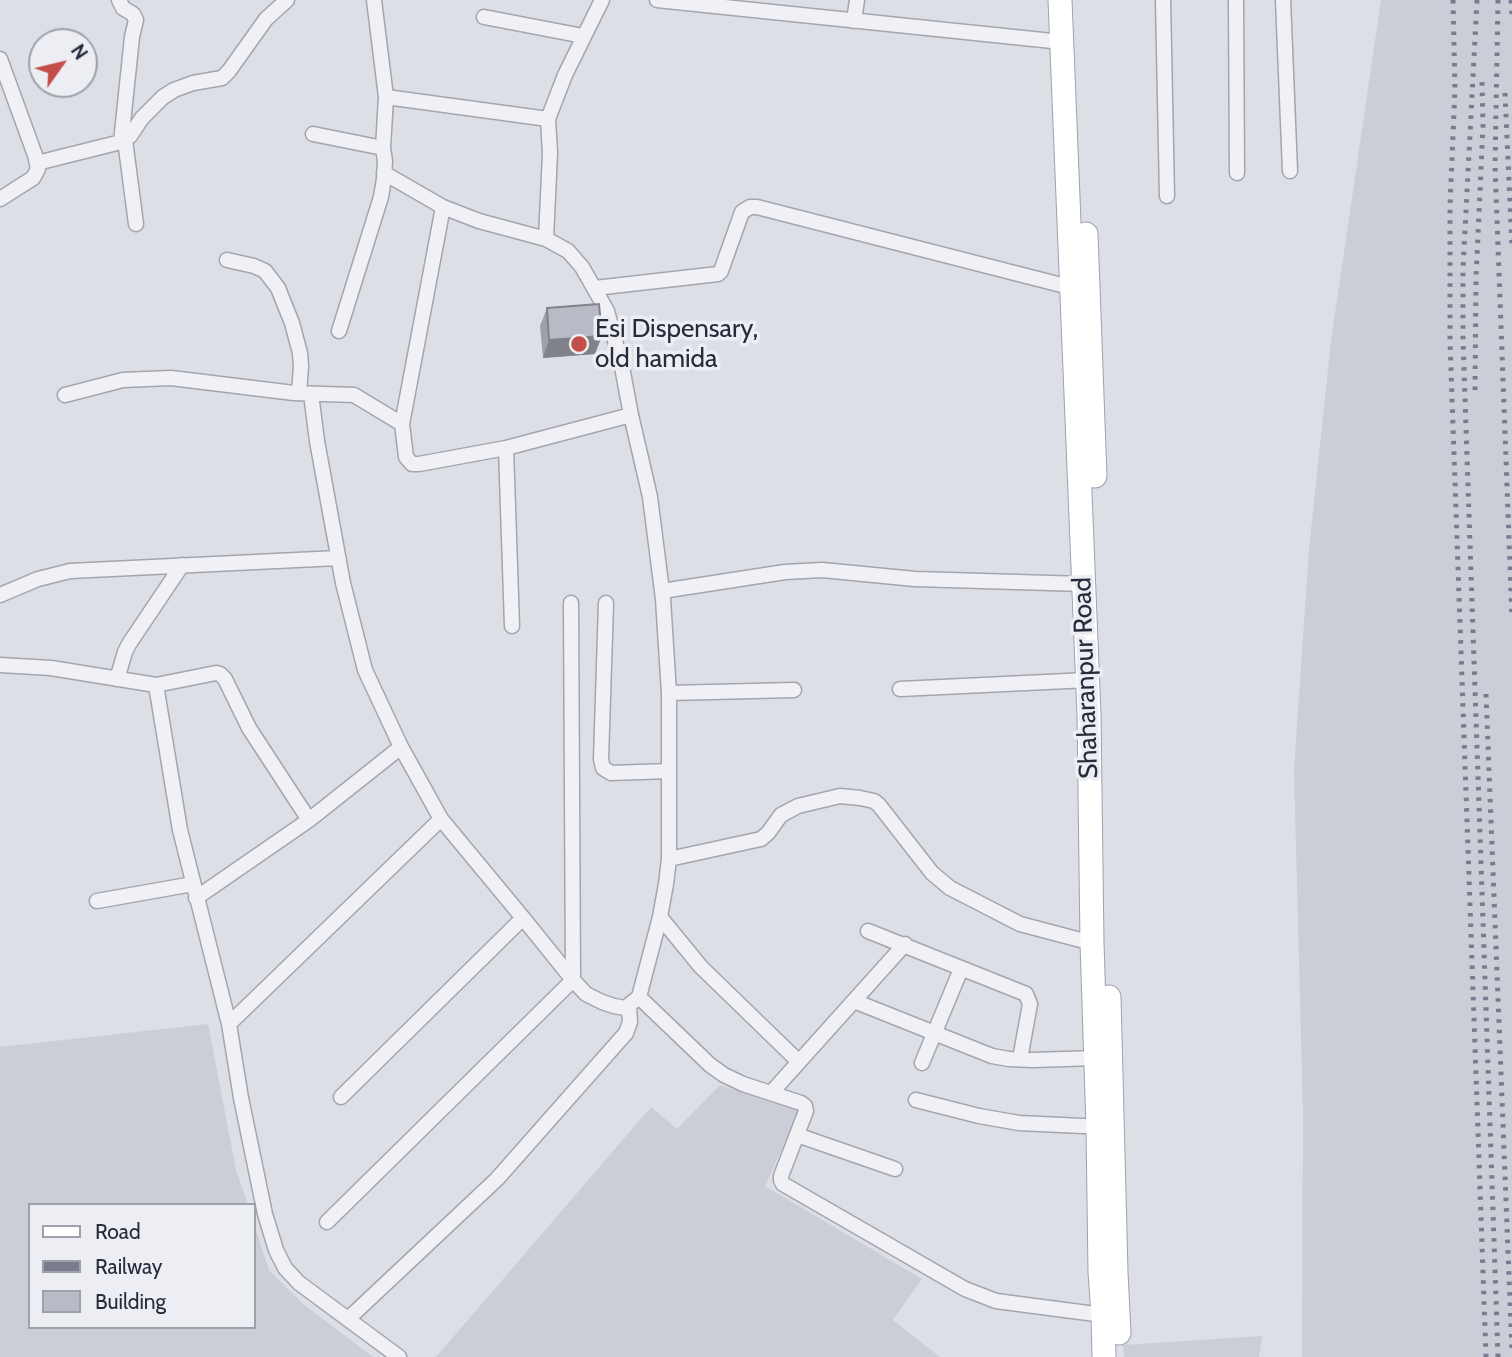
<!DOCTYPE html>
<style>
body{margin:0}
#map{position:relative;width:1512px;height:1357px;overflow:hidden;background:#dddfe6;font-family:Cabin,sans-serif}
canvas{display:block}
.legend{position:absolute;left:28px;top:1203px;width:228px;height:126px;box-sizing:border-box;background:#eceef4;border:2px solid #9ea0aa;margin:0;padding:9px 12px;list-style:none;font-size:21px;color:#282b3b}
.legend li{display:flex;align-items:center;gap:14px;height:35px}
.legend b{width:35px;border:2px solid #9ea0aa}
.north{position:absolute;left:28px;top:28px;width:70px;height:70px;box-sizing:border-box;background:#eceef4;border:2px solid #9ea0aa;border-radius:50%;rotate:56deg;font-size:19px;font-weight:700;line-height:28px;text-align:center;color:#282b3b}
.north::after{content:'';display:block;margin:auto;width:24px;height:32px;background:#c44f49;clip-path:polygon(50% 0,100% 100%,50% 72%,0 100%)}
</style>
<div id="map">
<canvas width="1512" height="1357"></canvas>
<ul class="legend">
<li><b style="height:9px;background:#fff"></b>Road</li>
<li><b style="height:9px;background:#787c8e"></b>Railway</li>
<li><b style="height:19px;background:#b8bac5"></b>Building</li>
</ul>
<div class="north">N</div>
</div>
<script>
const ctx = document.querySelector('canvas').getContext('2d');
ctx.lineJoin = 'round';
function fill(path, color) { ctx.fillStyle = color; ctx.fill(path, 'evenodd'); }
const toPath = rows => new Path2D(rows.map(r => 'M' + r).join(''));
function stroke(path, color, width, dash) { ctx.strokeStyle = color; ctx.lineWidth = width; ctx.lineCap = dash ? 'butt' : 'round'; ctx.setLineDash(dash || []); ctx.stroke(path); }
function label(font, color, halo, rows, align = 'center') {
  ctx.font = font + ' Cabin,sans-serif'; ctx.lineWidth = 7; ctx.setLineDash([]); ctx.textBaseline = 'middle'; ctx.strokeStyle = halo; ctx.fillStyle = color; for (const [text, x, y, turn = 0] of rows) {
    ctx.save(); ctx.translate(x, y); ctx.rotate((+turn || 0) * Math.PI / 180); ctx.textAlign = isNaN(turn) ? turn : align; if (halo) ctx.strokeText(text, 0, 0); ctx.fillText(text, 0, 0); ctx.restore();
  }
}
fill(toPath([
 [1381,0,1512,0,1512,1357,1302,1357,1303,1113,1294,770,1309,549,1331,341],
 [208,1024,236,1170,248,1205,30,1205,30,1327,254,1327,254,1224,269,1270,303,1304,373,1357,0,1357,0,1047],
 [720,1085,799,1111,765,1186,922,1279,893,1320,940,1357,436,1357,651,1107,677,1129],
 [1262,1336,1259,1357,1124,1357,1123,1345]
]), '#cbced7');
const street = toPath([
 [119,0,123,8,133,14,136,20,132,37,121,142],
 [657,0,1062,42],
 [1163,0,1167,196],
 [1236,0,1237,173],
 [1283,0,1290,171],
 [484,17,583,36],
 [854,21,857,0],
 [0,59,35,155,38,169,33,178,0,199],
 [386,97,548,119],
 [313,134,383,148],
 [125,140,136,224],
 [37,163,121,142,130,136,142,118,163,97,174,90,193,83,222,78,229,71,266,19,287,0],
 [546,239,550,153,548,119,565,75,602,0],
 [227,260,254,266,265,271,278,288,292,323,300,353,301,366,299,393],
 [595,288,718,274,721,271,742,212,750,207,757,207,1077,289],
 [339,331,381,197,384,179,385,161,383,148,386,97,374,0],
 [311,394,317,441,343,583,365,670,401,747,441,819,523,918,573,980,586,994,602,1002,614,1006,625,1008,629,1005,639,997,660,917,666,884,669,859,669,693,663,599,650,497,631,415,622,367,607,311,582,267,568,251,546,239,479,221,443,207,384,173],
 [65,395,123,380,171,378,294,393,354,395,402,424,443,207],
 [402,424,406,457,412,464,419,464,506,448,631,415],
 [506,448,512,626],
 [662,591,785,572,822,570,915,579,1084,584],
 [0,595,38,579,70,571,338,558],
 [606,603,601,759,603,768,611,773,669,771],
 [0,665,51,668,156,685,216,673,220,674,225,679,249,728,309,820],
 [117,679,125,652,129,644,182,565],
 [156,685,180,830,229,1024,241,1098,265,1214,276,1250,285,1268,299,1283,399,1357],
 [900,689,1088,680],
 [669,693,794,690],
 [669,859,761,839,768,833,781,815,798,806,840,796,860,798,874,801,879,805,932,873,950,888,1020,924,1092,943],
 [196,898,309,820,401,747],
 [97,901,193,884],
 [660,917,701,967,799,1062],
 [868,931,1026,994,1030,1004,1020,1059],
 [639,997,710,1065,724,1075,743,1084,801,1103,805,1106,806,1111,781,1176,781,1180,783,1184,965,1289,996,1301,1103,1315],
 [854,1001,992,1056,1009,1059,1033,1060,1096,1058],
 [229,1024,441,819],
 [922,1063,961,969],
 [771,1093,905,944],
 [341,1097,523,918],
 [916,1100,979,1116,1019,1123,1104,1127],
 [797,1135,895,1169],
 [327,1222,573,980,571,603],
 [348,1319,497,1179,626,1033,630,1022,629,1005]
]);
const primary = toPath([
 [1060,0,1089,715,1092,943,1098,1127,1100,1272,1103,1315,1104,1357],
 [1086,234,1095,476],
 [1109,997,1116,1272,1119,1333]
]);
stroke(street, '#a3a5af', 17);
stroke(primary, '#9da1b1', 25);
stroke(street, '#f0f0f5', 14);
stroke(primary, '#fff', 23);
stroke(toPath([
 [1453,0,1455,89,1450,204,1450,341,1486,1357],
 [1477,0,1463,269,1463,340,1498,1357],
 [1498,0,1495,166,1512,619],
 [1511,0,1512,15],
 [1505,93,1512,247],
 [1475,390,1476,278,1483,126,1482,82],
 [1486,694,1512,1352]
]), '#787c8e', 5, [3.5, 7]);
fill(toPath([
 [547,308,595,354,543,358,540,326]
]), '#9ea0a9');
fill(toPath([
 [602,336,595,354,543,358,549,340]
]), '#81828a');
const building = toPath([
 [599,304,602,336,549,340,547,308,599,304]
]);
fill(building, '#b8bac5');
stroke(building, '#81828a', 2);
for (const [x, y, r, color] of [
 [579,344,9,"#c44f49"]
]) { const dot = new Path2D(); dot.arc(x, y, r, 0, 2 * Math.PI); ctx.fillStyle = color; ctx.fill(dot); stroke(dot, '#eceef4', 2.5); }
label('26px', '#282b3b', '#eceef4', [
 ["Esi Dispensary,",595,329],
 ["old hamida",595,359]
], 'left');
label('26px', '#282b3b', '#eceef4', [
 ["Shaharanpur Road",1086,678,-92]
]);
</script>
